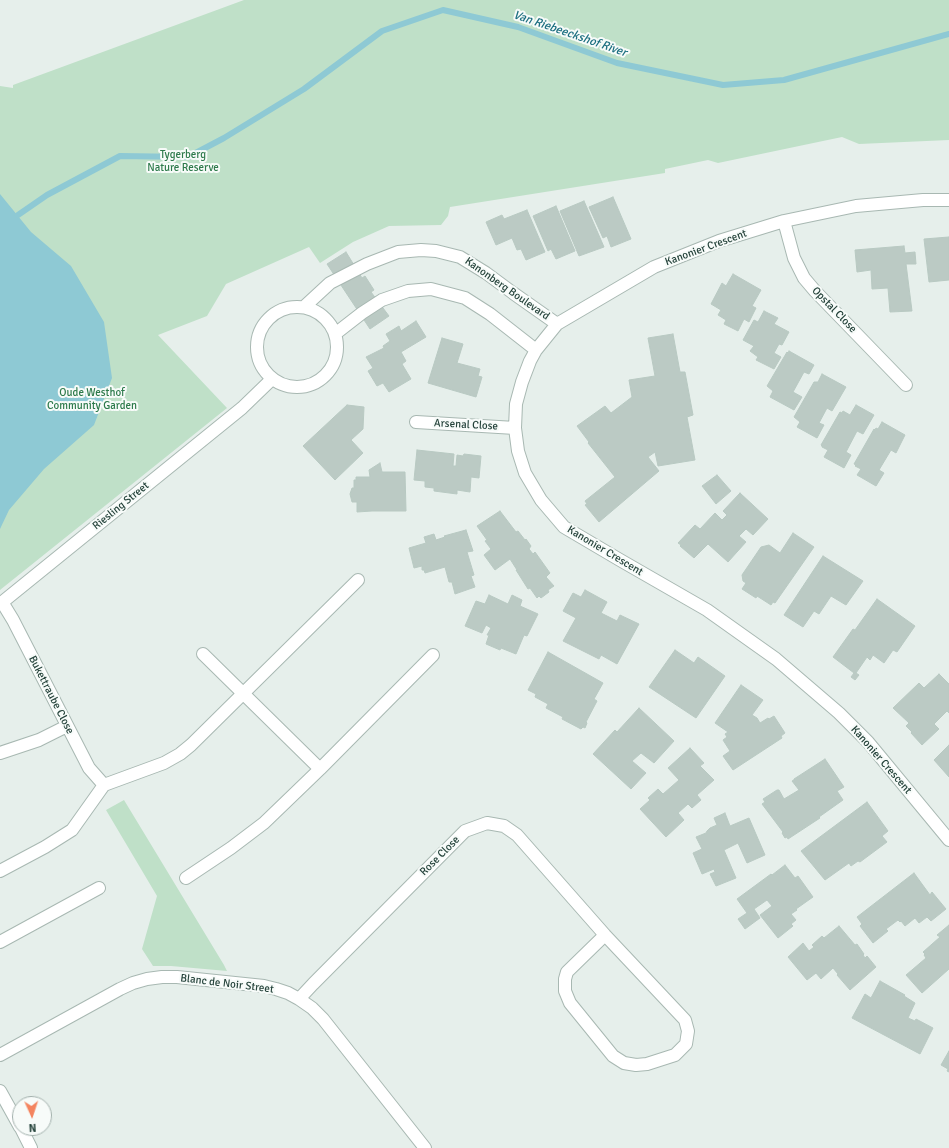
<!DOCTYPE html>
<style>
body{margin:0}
#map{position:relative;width:949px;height:1148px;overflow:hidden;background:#e6efeb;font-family:Signika,sans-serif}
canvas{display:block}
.north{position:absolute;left:12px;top:1096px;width:40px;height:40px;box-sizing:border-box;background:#f7fbf9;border:1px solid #a3b1ad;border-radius:50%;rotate:177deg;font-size:11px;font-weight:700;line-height:16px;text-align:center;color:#24423a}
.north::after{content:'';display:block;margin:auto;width:14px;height:18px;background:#f4845f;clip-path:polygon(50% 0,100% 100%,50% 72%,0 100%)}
</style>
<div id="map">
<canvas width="949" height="1148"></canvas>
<div class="north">N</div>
</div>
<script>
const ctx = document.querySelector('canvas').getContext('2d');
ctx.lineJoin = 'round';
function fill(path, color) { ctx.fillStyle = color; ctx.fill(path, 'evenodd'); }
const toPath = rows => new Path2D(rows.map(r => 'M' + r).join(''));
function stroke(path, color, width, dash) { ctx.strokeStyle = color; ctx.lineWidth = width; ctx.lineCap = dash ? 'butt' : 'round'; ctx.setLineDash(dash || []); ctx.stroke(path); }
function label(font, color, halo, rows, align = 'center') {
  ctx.font = font + ' Signika,sans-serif'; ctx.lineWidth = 4; ctx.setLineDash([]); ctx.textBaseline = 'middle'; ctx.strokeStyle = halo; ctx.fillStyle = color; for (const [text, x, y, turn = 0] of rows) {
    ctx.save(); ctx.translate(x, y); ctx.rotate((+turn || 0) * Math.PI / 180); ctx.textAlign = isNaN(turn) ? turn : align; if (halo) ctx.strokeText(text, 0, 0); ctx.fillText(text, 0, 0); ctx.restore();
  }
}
fill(toPath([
 [244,0,949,0,949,140,859,144,842,137,718,163,708,160,665,169,665,173,450,207,448,216,441,225,389,226,353,242,320,263,309,247,226,284,207,316,158,335,227,408,0,590,0,86,13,88,13,85],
 [124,800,224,965,227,971,171,966,153,966,142,949,157,896,106,810]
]), '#bfe0c8');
fill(toPath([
 [0,194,31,232,71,266,104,322,112,378,94,425,44,469,9,510,0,529]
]), '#8ec9d4');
stroke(toPath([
 [18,215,47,195,120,156,188,157,224,138,304,89,382,31,443,10,518,27,617,63,723,85,784,80,949,34]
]), '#8ec9d4', 6);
const building = toPath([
 [613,197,631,239,611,247,607,236,603,238,589,207,613,197],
 [584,201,604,247,579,256,560,211,584,201],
 [556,206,575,251,556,259,551,249,548,251,533,216,556,206],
 [527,210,545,252,526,260,521,249,517,250,512,238,496,245,486,222,502,215,504,219,527,210],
 [949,237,949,280,929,282,924,239,949,237],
 [904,246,905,253,915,252,916,264,906,264,912,311,890,312,888,288,872,289,871,270,857,272,855,250,904,246],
 [346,252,362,278,365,276,374,290,371,292,389,316,370,329,327,264,346,252],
 [733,274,761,290,752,306,756,308,749,322,744,319,738,331,724,324,726,320,718,315,721,310,711,304,722,283,726,286,733,274],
 [764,311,778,318,774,324,789,332,782,345,779,344,774,353,781,357,774,369,756,360,758,357,750,351,754,346,743,340,754,320,758,322,764,311],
 [416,321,426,337,401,352,406,361,402,364,411,379,389,392,383,383,377,386,368,371,373,368,366,357,384,348,383,346,390,341,386,334,399,326,401,331,416,321],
 [673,334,680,372,685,372,693,415,687,417,695,460,658,466,655,452,648,457,659,471,599,522,585,505,587,504,585,501,615,477,588,443,589,442,577,426,605,406,611,413,632,397,629,380,655,376,648,338,673,334],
 [442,338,463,344,457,363,480,369,478,376,482,377,476,397,428,383,442,338],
 [789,351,814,365,809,374,804,372,793,392,802,397,794,410,770,397,773,391,767,386,787,352,788,353,789,351],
 [822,374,846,387,832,411,827,408,819,423,824,425,817,438,797,427,800,422,794,417,814,382,818,382,822,374],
 [347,405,364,407,363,429,351,440,363,453,335,480,303,446,347,405],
 [856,405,874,415,863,434,857,431,846,452,851,455,844,468,824,457,828,450,822,447,822,446,821,445,840,412,842,413,843,411,850,415,856,405],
 [882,422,905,435,896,453,891,450,879,470,884,473,876,486,857,475,861,469,855,466,856,465,854,464,874,429,875,430,876,428,878,429,882,422],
 [417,450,454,454,453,466,456,466,457,455,463,456,464,454,481,456,479,478,471,477,470,492,457,490,457,494,434,491,434,488,425,487,425,481,414,480,417,450],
 [380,463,382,472,405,472,406,511,372,511,357,512,357,502,352,502,350,494,352,488,354,488,354,480,356,480,356,477,370,477,369,470,380,463],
 [717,475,731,491,716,504,702,486,717,475],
 [740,493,768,519,753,535,746,529,739,536,746,542,728,562,708,544,694,558,680,546,681,545,678,543,695,525,700,529,715,513,722,520,727,515,723,511,740,493],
 [500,511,516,532,518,531,525,540,526,539,531,546,529,549,533,554,535,552,550,573,546,577,554,586,548,590,549,592,541,598,539,596,537,598,530,588,528,589,516,570,517,570,510,559,495,570,484,555,491,549,485,541,487,540,477,526,500,511],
 [466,530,473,551,467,552,474,575,471,576,475,587,455,594,452,582,449,582,445,567,425,573,424,570,422,570,422,566,414,568,409,548,426,543,424,537,434,534,436,540,445,537,444,536,466,530],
 [793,533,814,547,775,603,773,602,771,605,757,596,756,598,742,589,746,583,743,581,742,575,744,572,761,547,769,545,780,553,793,533],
 [823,556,863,581,846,605,831,596,819,614,814,611,803,627,784,615,823,556],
 [585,590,607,602,601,613,617,621,620,615,639,624,617,664,601,655,599,659,563,641,576,618,563,611,573,593,581,597,585,590],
 [489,595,508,604,512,595,522,600,520,606,538,614,527,636,524,635,516,654,501,648,500,650,486,644,489,635,487,635,491,628,486,625,482,633,465,626,476,601,485,604,489,595],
 [877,599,915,626,897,652,893,650,884,663,873,655,870,660,867,657,856,673,859,675,855,680,851,677,854,673,833,657,853,629,855,630,877,599],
 [675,650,694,663,698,657,725,676,696,718,649,687,675,650],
 [548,652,603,683,594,699,597,701,586,722,587,723,585,728,583,727,581,729,562,719,563,717,546,708,548,704,535,697,536,694,528,690,548,652],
 [939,674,949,684,949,713,947,711,934,724,939,729,922,745,911,733,912,732,906,726,909,723,893,708,919,683,924,688,939,674],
 [741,685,763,700,752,715,757,718,760,723,768,718,769,719,774,716,785,733,781,736,782,738,733,770,723,756,730,751,723,740,727,737,725,734,728,732,715,723,741,685],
 [639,708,674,741,654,763,641,753,632,761,646,773,631,789,593,754,615,730,617,732,639,708],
 [949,745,949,777,934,760,949,745],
 [690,748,704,763,700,766,714,780,697,795,701,800,692,808,688,804,678,813,684,820,666,837,640,809,650,800,648,798,658,789,663,794,679,780,668,768,690,748],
 [825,759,844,787,837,791,843,800,819,817,820,818,788,839,787,837,785,838,782,833,784,831,783,832,762,804,765,802,763,799,777,790,779,790,784,799,799,790,792,781,794,780,794,779,825,759],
 [867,802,888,831,882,836,887,842,860,862,858,861,851,866,849,863,825,880,801,851,867,802],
 [725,813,730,826,749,818,765,855,747,863,738,843,724,850,736,878,716,886,710,874,715,872,714,869,702,874,693,853,702,849,696,837,706,833,707,831,710,828,717,825,714,818,725,813],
 [785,865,795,878,798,876,813,897,796,909,797,910,791,914,796,920,791,924,793,926,778,938,760,915,772,906,767,900,754,909,760,918,745,929,738,919,747,913,737,899,771,874,772,875,785,865],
 [914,873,930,895,932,892,946,909,931,921,927,917,919,923,915,918,905,926,901,921,900,922,898,920,886,929,888,931,873,943,860,926,862,924,857,917,914,873],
 [949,925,949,969,922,993,906,975,926,958,924,955,925,954,923,952,940,937,937,935,949,925],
 [839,926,855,945,857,944,864,954,863,955,865,958,867,956,876,967,850,990,837,975,838,974,833,968,821,979,816,973,807,980,788,957,803,943,809,951,814,947,812,945,822,936,824,938,839,926],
 [880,981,905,995,904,996,915,1003,908,1018,915,1021,916,1019,933,1028,920,1054,852,1018,865,994,871,998,880,981],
 [949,1051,949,1072,947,1071,948,1069,941,1065,949,1051]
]);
fill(building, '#bbcac4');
stroke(building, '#b8c9c2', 1);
const minor = toPath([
 [949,200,923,200,856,206,784,221,719,241,654,267,557,324,536,350,530,361,522,382,516,404,515,428,518,451,525,473,541,500,564,527,620,560,707,610,776,659,839,713,868,742,949,840],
 [784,221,794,258,804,278,815,291,906,385],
 '257 347a40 40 0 1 1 80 0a40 40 0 1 1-80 0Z',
 [304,307,330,283,367,264,398,252,421,250,436,251,460,257,486,273,513,293,557,324],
 [335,334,362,313,382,300,408,291,431,289,465,298,490,314,536,350],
 [416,422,515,428],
 [2,602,13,620,89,768,104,785],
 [0,604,242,408,272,379],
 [203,654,320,769],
 [0,753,39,740,67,726],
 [0,871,45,847,72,830,104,785,164,763,180,754,191,745,358,580],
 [186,878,231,848,264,823,320,769,433,655],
 [0,942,99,888],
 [299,999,313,984,465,831,487,823,504,826,517,835,605,935,685,1020,688,1031,686,1044,675,1055,647,1064,636,1065,624,1063,613,1056,570,1003,565,991,565,979,567,972,605,935],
 [0,1055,120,989,133,983,147,979,162,977,177,977,264,986,276,989,288,993,299,999,312,1008,323,1019,425,1148],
 [0,1091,20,1127],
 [21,1128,31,1148]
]);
stroke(minor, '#a8b8b2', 14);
stroke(minor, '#fff', 12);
label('11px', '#2d7a4b', '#f7fbf9', [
 ["Tygerberg",183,155],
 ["Nature Reserve",183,168],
 ["Oude Westhof",92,393],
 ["Community Garden",92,406]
]);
label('11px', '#24423a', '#f7fbf9', [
 ["Kanonier Crescent",706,248,-20],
 ["Kanonberg Boulevard",507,289,35],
 ["Opstal Close",834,310,46],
 ["Arsenal Close",466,425,3],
 ["Riesling Street",121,506,-39],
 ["Kanonier Crescent",605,551,31],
 ["Bukettraube Close",51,695,63],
 ["Kanonier Crescent",881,760,49],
 ["Rose Close",440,856,-45],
 ["Blanc de Noir Street",227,984,7]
]);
label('italic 12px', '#1c6f80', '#f7fbf9', [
 ["Van Riebeeckshof River",570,34,19]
]);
</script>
